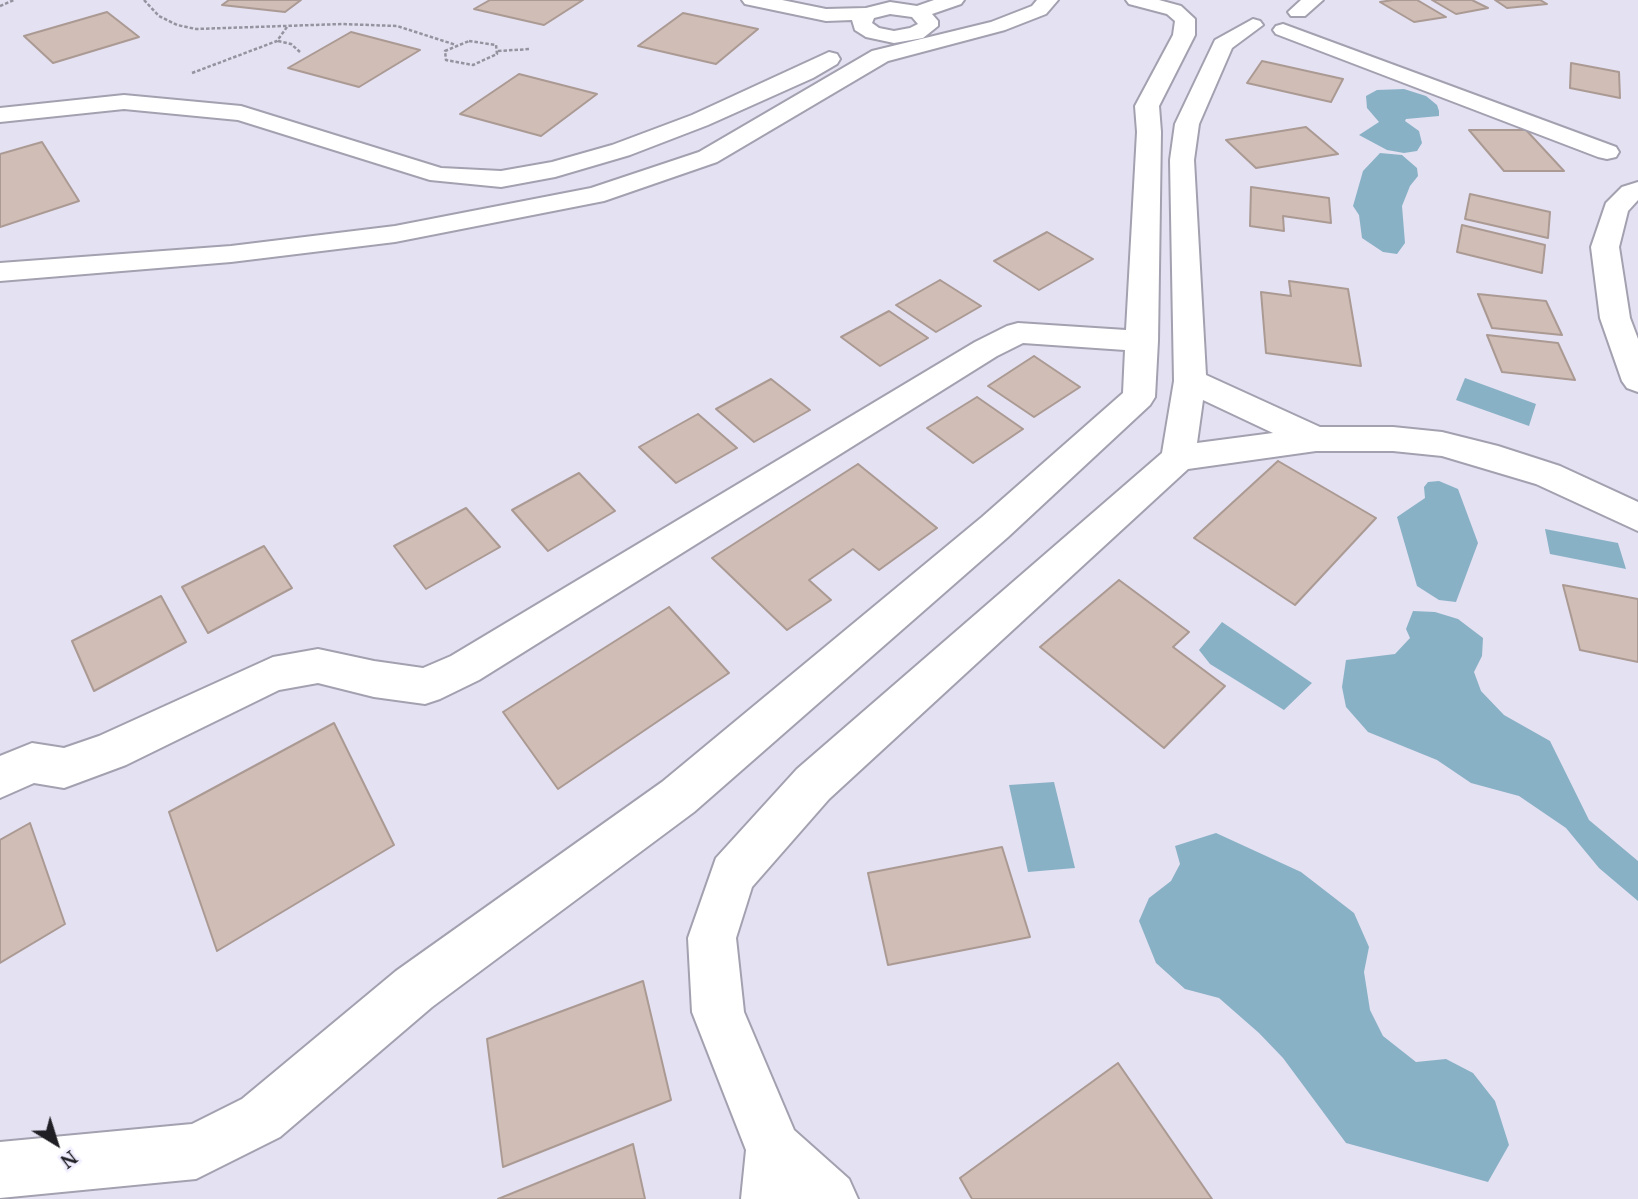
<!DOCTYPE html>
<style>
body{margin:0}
#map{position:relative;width:1638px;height:1199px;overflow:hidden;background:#e4e1f2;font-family:"Noto Serif",serif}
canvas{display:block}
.north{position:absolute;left:21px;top:1108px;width:70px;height:70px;-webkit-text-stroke:5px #f1eeff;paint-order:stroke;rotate:142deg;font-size:19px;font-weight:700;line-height:28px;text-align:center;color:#201f25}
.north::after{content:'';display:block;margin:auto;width:24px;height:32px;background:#201f25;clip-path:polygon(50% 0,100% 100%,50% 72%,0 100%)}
</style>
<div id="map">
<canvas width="1638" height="1199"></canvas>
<div class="north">N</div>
</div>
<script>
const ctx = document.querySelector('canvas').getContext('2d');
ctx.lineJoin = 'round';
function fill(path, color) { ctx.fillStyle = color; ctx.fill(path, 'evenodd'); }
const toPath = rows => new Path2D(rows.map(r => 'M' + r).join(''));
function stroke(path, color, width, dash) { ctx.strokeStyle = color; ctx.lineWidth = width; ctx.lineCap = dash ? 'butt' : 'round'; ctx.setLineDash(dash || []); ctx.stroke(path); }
fill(toPath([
 [1404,89,1426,96,1437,105,1439,111,1439,116,1406,119,1405,121,1419,131,1422,143,1417,151,1404,153,1387,150,1359,135,1379,122,1367,108,1366,96,1377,90],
 [1380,153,1402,155,1417,168,1418,176,1410,186,1402,206,1405,243,1397,254,1383,252,1362,238,1359,215,1353,206,1363,171],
 [1465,378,1536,404,1529,426,1456,400],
 [1439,481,1458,489,1478,543,1456,602,1439,600,1417,586,1397,517,1425,498,1424,487,1428,482],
 [1545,529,1618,543,1626,569,1550,554],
 [1413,611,1435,612,1458,619,1483,638,1482,656,1474,672,1481,691,1504,715,1550,741,1589,820,1638,861,1638,901,1599,868,1566,828,1519,796,1471,783,1437,760,1368,732,1346,707,1342,687,1346,660,1395,654,1410,638,1406,629],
 [1222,622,1312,683,1284,710,1210,664,1199,650],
 [1054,782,1075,868,1028,872,1009,785],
 [1216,833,1301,872,1354,913,1369,947,1364,972,1370,1010,1383,1036,1416,1062,1446,1059,1473,1073,1495,1101,1509,1145,1488,1182,1346,1143,1283,1058,1259,1033,1219,998,1185,989,1156,963,1139,921,1149,898,1171,881,1180,864,1175,846]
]), '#89b1c6');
const building = toPath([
 [229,0,301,0,285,12,222,5,229,0],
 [490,0,583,0,544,25,474,9,490,0],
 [1393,0,1417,0,1446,17,1414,22,1380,2,1393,0],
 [1432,0,1472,0,1488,8,1456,14,1432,0],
 [1495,0,1540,0,1547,4,1507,8,1495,0],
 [107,12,139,37,53,63,24,36,107,12],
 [683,13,758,29,716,64,638,46,683,13],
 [351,32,420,50,359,87,288,68,351,32],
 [1262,61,1343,79,1331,102,1247,83,1262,61],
 [1571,63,1619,72,1620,98,1570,88,1571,63],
 [519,74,597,94,541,136,460,114,519,74],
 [1306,127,1338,154,1256,168,1226,140,1306,127],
 [1469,130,1526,130,1564,171,1504,171,1469,130],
 [42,142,79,201,0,227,0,154,42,142],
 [1251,187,1329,198,1331,223,1283,216,1284,231,1250,226,1251,187],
 [1470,194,1550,212,1548,238,1465,219,1470,194],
 [1462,225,1545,245,1542,273,1457,252,1462,225],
 [1047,232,1093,259,1039,290,994,261,1047,232],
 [940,280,981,306,936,332,896,305,940,280],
 [1289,281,1348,289,1361,366,1266,353,1261,292,1291,296,1289,281],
 [1478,294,1546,301,1562,335,1492,328,1478,294],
 [889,311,928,338,880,366,841,337,889,311],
 [1487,335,1558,343,1575,380,1502,372,1487,335],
 [1034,356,1080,387,1034,417,988,386,1034,356],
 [771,379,810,410,754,442,716,409,771,379],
 [977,397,1023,429,973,463,927,428,977,397],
 [698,414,737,448,676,483,639,447,698,414],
 [1278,461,1376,518,1295,605,1194,538,1278,461],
 [858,464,937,528,879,570,853,549,809,580,831,600,787,630,712,558,858,464],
 [579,473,615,511,548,551,512,510,579,473],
 [466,508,500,547,426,589,394,546,466,508],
 [264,546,292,588,208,633,182,587,264,546],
 [1119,580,1189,632,1173,647,1225,686,1164,748,1040,647,1119,580],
 [1563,585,1638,599,1638,662,1580,650,1563,585],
 [161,596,186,642,94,691,72,641,161,596],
 [669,607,729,673,558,789,503,712,669,607],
 [334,723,394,845,217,951,169,812,334,723],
 [30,823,65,924,0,963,0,840,30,823],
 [1002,847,1030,937,888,965,868,873,1002,847],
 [643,981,671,1100,503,1167,487,1039,643,981],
 [1118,1063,1212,1199,972,1199,960,1178,1118,1063],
 [633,1144,645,1199,498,1199,633,1144]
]);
fill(building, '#cfbdb6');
stroke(building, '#ab9a93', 2);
const minor = toPath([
 [742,0,782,0,826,9,866,8,890,2,917,6,934,0,964,0,961,4,932,14,938,21,938,26,923,38,894,43,866,37,855,30,852,20,826,21,745,4,742,0],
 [890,14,912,17,918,24,910,28,894,31,879,28,872,23,874,18,890,14],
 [1037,0,1058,0,1046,14,1005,30,888,61,717,162,604,201,395,242,231,262,0,281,0,263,231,246,395,226,591,188,699,152,872,51,991,22,1032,6,1037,0],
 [1126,0,1159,0,1181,6,1195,19,1195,35,1159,106,1161,132,1158,341,1155,397,1150,405,1008,537,694,812,432,1007,280,1137,196,1179,0,1198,0,1142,192,1124,242,1099,396,971,662,782,982,517,1123,393,1125,350,1023,343,997,356,479,680,440,699,425,704,374,697,318,683,279,690,126,765,64,788,34,783,0,798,0,756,32,743,64,748,99,736,273,657,318,649,374,661,423,668,451,656,975,342,1007,326,1018,323,1126,330,1137,132,1135,106,1173,35,1175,21,1167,14,1129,4,1126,0],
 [1301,0,1323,0,1305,16,1291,16,1288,12,1301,0],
 [1253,19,1260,21,1263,25,1232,48,1199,124,1194,160,1206,375,1320,427,1393,427,1442,432,1498,446,1560,466,1638,502,1638,531,1536,484,1442,456,1393,451,1316,451,1188,469,829,799,752,887,736,938,744,1012,794,1130,849,1179,858,1199,741,1199,746,1150,692,1012,688,938,716,858,797,769,1162,453,1174,381,1170,160,1175,124,1215,40,1253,19],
 [1203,400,1273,433,1197,443,1203,400],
 [1283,24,1616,147,1619,152,1616,157,1607,159,1598,157,1276,34,1273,30,1276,26,1283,24],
 [829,52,837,54,840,59,837,64,813,78,708,125,630,155,555,177,501,187,430,180,238,120,124,109,0,122,0,108,124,95,241,106,441,168,501,171,552,162,612,145,692,115,829,52],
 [1638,182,1638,200,1628,211,1619,247,1630,318,1638,339,1638,392,1627,388,1622,381,1600,318,1591,247,1606,203,1622,187,1638,182]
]);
stroke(minor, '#a3a0b0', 4);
stroke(toPath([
 [144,0,159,16,177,25,196,29,342,24,397,26,456,45],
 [0,6,14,0],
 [278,41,291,44,300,52],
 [469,41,496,45,497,54,473,65,446,60,445,51,469,41],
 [498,51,530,49],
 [192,73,277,41,287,27]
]), '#95939f', 2.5, [3.5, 2]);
fill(minor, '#fff');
</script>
